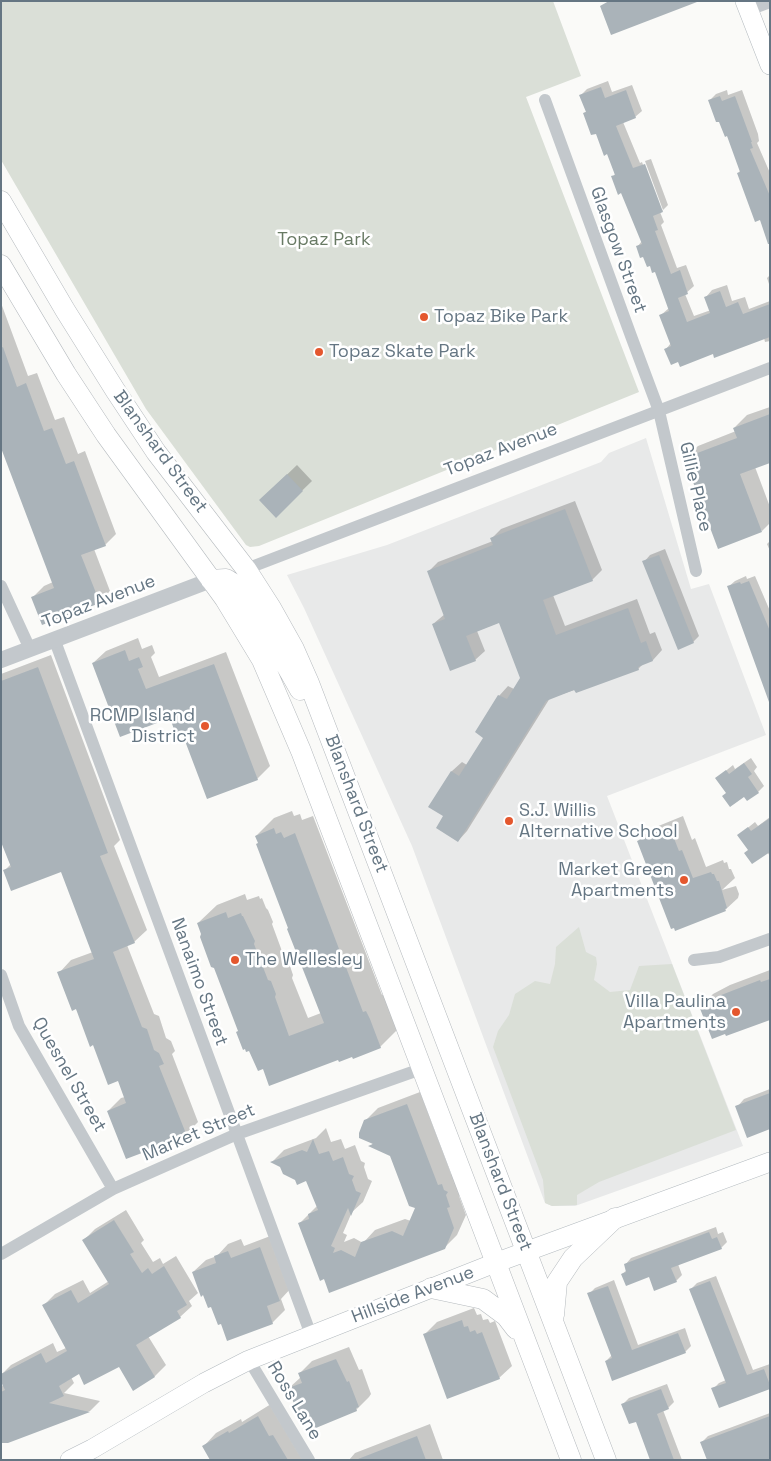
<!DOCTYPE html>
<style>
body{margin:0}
#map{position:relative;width:771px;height:1461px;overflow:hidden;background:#fafaf8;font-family:"Space Grotesk",sans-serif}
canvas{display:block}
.frame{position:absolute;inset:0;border:2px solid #657683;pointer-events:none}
</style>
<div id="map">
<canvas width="771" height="1461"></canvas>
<div class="frame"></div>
</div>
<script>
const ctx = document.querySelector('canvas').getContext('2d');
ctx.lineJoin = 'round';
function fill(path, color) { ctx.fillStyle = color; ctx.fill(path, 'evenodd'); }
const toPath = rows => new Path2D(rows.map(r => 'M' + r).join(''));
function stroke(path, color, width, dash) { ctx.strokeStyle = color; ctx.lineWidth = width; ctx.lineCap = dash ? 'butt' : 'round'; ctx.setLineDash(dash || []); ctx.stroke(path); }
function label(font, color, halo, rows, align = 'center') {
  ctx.font = font + ' "Space Grotesk",sans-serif'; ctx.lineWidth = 5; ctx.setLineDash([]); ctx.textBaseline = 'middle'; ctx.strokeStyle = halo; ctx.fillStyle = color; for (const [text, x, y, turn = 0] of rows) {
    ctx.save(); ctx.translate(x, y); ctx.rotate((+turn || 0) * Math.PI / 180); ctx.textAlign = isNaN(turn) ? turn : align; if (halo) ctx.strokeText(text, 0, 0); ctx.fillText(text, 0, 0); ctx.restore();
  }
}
fill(toPath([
 [646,438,691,589,709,584,766,735,607,796,743,1146,575,1206,552,1206,545,1203,412,846,304,608,287,575,387,545,601,462,609,453]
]), '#e8e9e9');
fill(toPath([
 [1,1,553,1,581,76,526,97,639,392,259,546,250,547,246,545,146,409,1,160],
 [579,927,586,952,596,957,597,964,594,980,610,992,630,990,639,966,672,964,736,1130,599,1182,577,1195,577,1205,552,1206,545,1203,543,1180,493,1047,498,1031,509,1015,515,994,535,981,550,984,555,964,556,947]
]), '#dadfd7');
fill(toPath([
 [608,81,612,92,632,85,642,111,635,117,623,122,640,163,642,162,660,210,663,210,645,161,651,159,668,205,662,211,660,212,664,222,661,225,677,268,686,265,694,286,685,294,694,316,711,310,706,297,712,290,727,285,732,301,745,297,749,309,770,301,770,341,765,342,764,338,713,353,679,360,666,349,671,343,661,315,669,308,656,270,637,247,642,241,622,192,613,177,615,174,608,153,584,113,587,111,581,95,587,89],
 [727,90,728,95,742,90,758,134,759,141,757,143,770,173,770,244,760,219,738,173,741,170,728,135,710,100,716,94],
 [770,275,770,287,767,278],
 [1,303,28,376,37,373,55,420,64,417,78,454,85,451,116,534,105,545,94,549,110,591,99,602,33,597,44,586,53,582,1,444],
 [770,407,770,462,755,467,770,507,770,523,762,531,685,458,698,446,736,431,734,428,747,415],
 [297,465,312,481,276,516,270,491],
 [575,501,602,570,592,580,553,595,565,626,637,599,650,634,655,632,662,650,653,660,644,663,638,669,550,698,467,831,458,841,445,816,430,807,452,771,462,762,467,765,485,737,499,696,508,686,514,689,521,678,500,622,477,631,485,651,475,660,433,624,445,614,429,571,438,562,493,541,492,538,501,529],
 [770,541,770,551,767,544],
 [665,549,699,636,693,642,644,562,650,555],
 [746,576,747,579,755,576,770,611,770,700,728,587,735,581],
 [138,638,142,649,152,645,155,653,151,657,159,677,226,652,270,766,257,779,182,731,171,717,93,663,106,651],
 [51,655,120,840,114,846,147,930,134,942,127,945,154,1014,159,1016,166,1038,171,1041,175,1051,172,1054,198,1122,186,1134,108,1111,121,1098,125,1097,118,1079,93,1044,59,973,71,960,93,952,62,870,5,870,11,864,1,837,1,674],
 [751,758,757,767,754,771,764,786,758,792,745,795,727,793,717,778,733,765,735,769],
 [292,811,294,816,300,814,302,820,313,816,382,995,384,994,398,1029,380,1047,353,1055,263,1068,239,1030,198,923,217,905,245,894,247,900,259,896,260,899,262,898,266,908,268,910,273,922,272,924,286,962,289,963,293,975,292,978,308,1018,321,1013,256,836,274,818],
 [683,816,692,840,695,838,706,867,723,860,724,863,727,862,729,869,731,869,735,878,722,890,736,886,739,894,738,898,725,910,638,841,651,829],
 [770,817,770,856,767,852,749,850,739,835,755,822,758,826],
 [770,970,770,1017,701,1006,713,994,730,985],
 [770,1089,770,1127,737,1107,744,1099],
 [420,1092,451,1174,454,1172,462,1193,459,1196,466,1215,457,1235,444,1248,330,1291,299,1224,317,1206,307,1179,296,1179,281,1166,272,1162,284,1150,316,1138,326,1128,331,1142,341,1139,345,1149,355,1145,361,1161,365,1163,364,1167,368,1179,372,1181,363,1202,352,1212,343,1233,347,1235,344,1242,354,1238,363,1243,375,1230,405,1219,411,1221,417,1208,391,1155,371,1146,373,1143,365,1121,378,1108],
 [126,1210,144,1240,141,1243,153,1262,160,1258,163,1264,176,1256,198,1293,189,1301,192,1306,180,1317,148,1336,166,1365,155,1376,134,1389,119,1365,79,1373,71,1377,74,1383,64,1393,100,1401,90,1411,8,1442,1,1441,1,1386,4,1385,1,1375,11,1365,53,1343,57,1352,66,1348,44,1305,55,1294,83,1280,90,1293,109,1281,84,1240,95,1229],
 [716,1227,718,1234,723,1232,727,1242,721,1248,678,1264,682,1275,676,1281,650,1275,622,1274,627,1270,625,1265,631,1258],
 [273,1235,292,1287,281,1299,285,1310,272,1323,222,1322,193,1272,206,1260,217,1256,228,1244,241,1239,244,1246],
 [716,1276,753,1370,770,1364,770,1388,713,1389,719,1383,726,1380,691,1289,697,1283],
 [614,1280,638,1345,685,1328,691,1346,685,1352,606,1361,612,1355,589,1294,595,1288],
 [474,1308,477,1315,481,1314,483,1320,488,1319,490,1323,495,1321,512,1366,499,1378,424,1335,437,1322],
 [349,1347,359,1370,362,1369,371,1394,369,1397,356,1410,308,1418,289,1388,301,1377,299,1374,312,1361],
 [667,1384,674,1402,668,1408,663,1410,682,1460,652,1460,637,1420,623,1404,629,1398],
 [271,1404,304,1460,211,1460,204,1446,216,1433,241,1419,242,1422],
 [770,1413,770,1460,702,1442,708,1436],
 [430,1424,443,1460,349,1460,355,1453]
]), '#0003');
fill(toPath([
 [609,1,697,1,697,2,611,35,600,6],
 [601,87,605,98,626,90,636,118,616,126,633,168,645,164,663,212,653,216,658,230,655,231,671,274,680,270,688,294,678,298,687,322,710,313,704,297,720,291,726,307,738,302,743,314,770,304,770,337,714,358,713,354,680,367,678,362,671,365,664,349,671,346,659,315,669,311,655,272,652,273,650,266,647,267,643,257,640,258,636,246,642,244,621,193,618,195,611,176,615,175,607,154,604,156,596,134,591,135,583,113,586,112,579,95],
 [720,96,722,101,735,96,752,142,751,142,753,148,750,149,770,196,770,244,768,244,760,220,755,222,737,173,740,172,727,136,725,137,719,122,716,122,708,100],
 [3,347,17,387,26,383,44,431,52,428,66,464,74,461,106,546,81,555,100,603,42,625,31,597,54,588,1,448,1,348],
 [770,414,770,463,740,474,762,532,718,549,684,458,737,438,733,428],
 [287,474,303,491,276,518,259,500],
 [565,509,593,581,543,600,556,635,628,608,641,643,646,641,653,661,638,667,639,670,576,693,574,690,546,701,458,842,436,828,443,816,428,807,451,771,459,776,483,738,475,732,498,695,507,699,520,678,499,623,466,636,476,661,450,671,432,624,445,619,427,571,493,545,490,538],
 [659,555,694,643,678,650,642,561],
 [749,581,770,631,769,702,727,586,740,582,741,584],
 [125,650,129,661,139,657,143,667,138,669,146,689,214,664,258,780,207,799,182,733,176,735,170,718,120,737,92,663],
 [38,667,108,853,100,856,135,943,113,952,142,1027,147,1029,154,1050,159,1053,164,1064,159,1066,187,1136,126,1159,107,1111,126,1103,118,1081,108,1085,93,1045,90,1047,76,1009,72,1011,57,972,94,959,61,872,11,891,3,870,11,867,1,842,1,681],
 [744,763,752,774,748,777,759,793,747,801,744,797,730,807,722,796,726,793,715,778,726,770,729,774],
 [770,818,770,852,752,864,744,853,748,850,737,835,748,827,751,831],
 [274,828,276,834,281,832,284,838,295,833,363,1012,366,1011,370,1019,381,1048,353,1059,352,1057,339,1062,338,1060,269,1086,263,1069,258,1071,249,1051,246,1052,245,1049,243,1050,236,1032,238,1031,214,968,211,967,200,937,201,934,197,923,226,912,228,918,241,913,242,916,243,916,255,941,254,944,268,980,271,981,276,994,275,997,289,1036,324,1023,287,929,288,928,256,844,258,843,255,836],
 [670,828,679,851,682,850,693,878,711,872,712,874,714,874,717,881,719,881,727,908,725,909,726,911,675,931,674,928,671,929,637,841],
 [770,979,770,1020,726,1036,725,1034,712,1039,699,1006,716,997,760,980,761,982],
 [770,1093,770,1129,747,1138,735,1106],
 [407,1104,438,1185,442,1184,444,1190,448,1192,446,1195,450,1207,447,1208,454,1228,445,1249,329,1293,324,1279,320,1281,298,1223,309,1219,308,1214,318,1210,306,1181,297,1185,295,1180,283,1174,280,1167,270,1162,302,1150,307,1152,313,1139,319,1154,329,1151,333,1161,343,1157,349,1174,354,1176,352,1180,356,1191,361,1193,351,1216,348,1208,331,1246,335,1248,333,1253,341,1250,355,1257,361,1242,392,1231,403,1236,415,1208,409,1206,390,1156,368,1146,373,1144,359,1138,359,1133,364,1120],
 [114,1220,134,1252,130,1254,142,1273,148,1268,152,1274,164,1266,187,1305,177,1311,181,1318,136,1345,155,1377,133,1391,119,1367,84,1385,79,1374,59,1386,64,1396,49,1403,90,1412,8,1443,1,1443,1,1392,5,1390,1,1382,1,1374,41,1353,46,1363,67,1351,42,1305,71,1290,78,1303,109,1284,82,1240],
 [709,1232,712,1239,717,1237,722,1249,671,1268,677,1282,654,1291,649,1277,626,1286,621,1274,626,1272,624,1264],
 [260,1247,280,1301,267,1306,273,1324,227,1341,221,1324,218,1325,211,1307,208,1308,203,1295,201,1297,192,1272,216,1263,214,1256,228,1251,231,1258],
 [710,1281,747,1375,764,1369,770,1385,770,1389,719,1408,711,1388,726,1383,689,1289],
 [608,1286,632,1350,678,1333,686,1353,612,1381,605,1361,612,1358,587,1293],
 [462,1320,464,1327,468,1326,470,1332,475,1330,477,1334,482,1332,500,1379,447,1399,423,1334],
 [336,1359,347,1382,349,1381,359,1407,356,1408,357,1411,311,1430,307,1420,301,1422,288,1388,302,1383,298,1373],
 [661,1389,669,1409,657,1414,674,1460,650,1460,636,1422,629,1424,621,1404],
 [258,1416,269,1436,273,1435,288,1460,210,1460,202,1446,228,1431,229,1433],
 [770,1416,770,1460,707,1460,700,1442],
 [417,1436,426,1460,358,1460,358,1459]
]), '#aab3b9');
const secondary = toPath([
 [745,1,770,65],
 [70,1460,92,1449,204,1383,249,1360,495,1263,770,1162]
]);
const primary = toPath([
 [1,201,65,310,115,390,156,452,246,569,271,608,294,649,309,683,606,1460],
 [1,265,66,374,106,435,225,599,262,660,301,751,571,1460],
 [211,580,226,579,234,584,266,630,300,690],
 [431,1288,483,1299,506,1316,516,1329],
 [554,1315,557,1282,573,1258,615,1218]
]);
stroke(secondary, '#b3babf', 20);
stroke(primary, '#b5babe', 21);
stroke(toPath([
 [749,10,770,2],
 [545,100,631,336,659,411,696,571],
 [246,569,770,368],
 [1,586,30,649],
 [55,641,311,1335],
 [694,960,719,957,770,939],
 [1,975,19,1026,113,1189],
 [1,1254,113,1189,237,1134,421,1069],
 [249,1360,309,1460]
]), '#c3c8cc', 12);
stroke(toPath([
 [1,660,211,580]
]), '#c3c8cc', 16);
stroke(secondary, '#fff', 19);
stroke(primary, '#fff', 20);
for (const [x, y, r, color] of [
 [424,317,5,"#e4572e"],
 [319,352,5,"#e4572e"],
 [205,726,5,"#e4572e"],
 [509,821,5,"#e4572e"],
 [684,880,5,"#e4572e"],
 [235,960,5,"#e4572e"],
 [736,1012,5,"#e4572e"]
]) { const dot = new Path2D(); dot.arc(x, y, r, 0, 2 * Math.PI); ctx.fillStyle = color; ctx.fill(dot); stroke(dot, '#fff', 2); }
label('18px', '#687a64', '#fff', [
 ["Topaz Park",324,240]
]);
label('18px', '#657683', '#fff', [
 ["Glasgow Street",618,250,70],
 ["Topaz Avenue",501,450,-21],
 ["Blanshard Street",160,452,54],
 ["Gillie Place",695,487,77],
 ["Topaz Avenue",99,602,-21],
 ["Blanshard Street",356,804,69],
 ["Nanaimo Street",199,982,70],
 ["Quesnel Street",69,1075,60],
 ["Market Street",199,1133,-23],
 ["Blanshard Street",500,1182,69],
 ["Hillside Avenue",413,1295,-21],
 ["Ross Lane",294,1401,59]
]);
label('18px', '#657683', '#fff', [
 ["Topaz Bike Park",434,317],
 ["Topaz Skate Park",329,352],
 ["RCMP Island",195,716,"right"],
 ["District",195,737,"right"],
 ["S.J. Willis",519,811],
 ["Alternative School",519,832],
 ["Market Green",674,870,"right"],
 ["Apartments",674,891,"right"],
 ["The Wellesley",245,960],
 ["Villa Paulina",726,1002,"right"],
 ["Apartments",726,1023,"right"]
], 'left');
</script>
